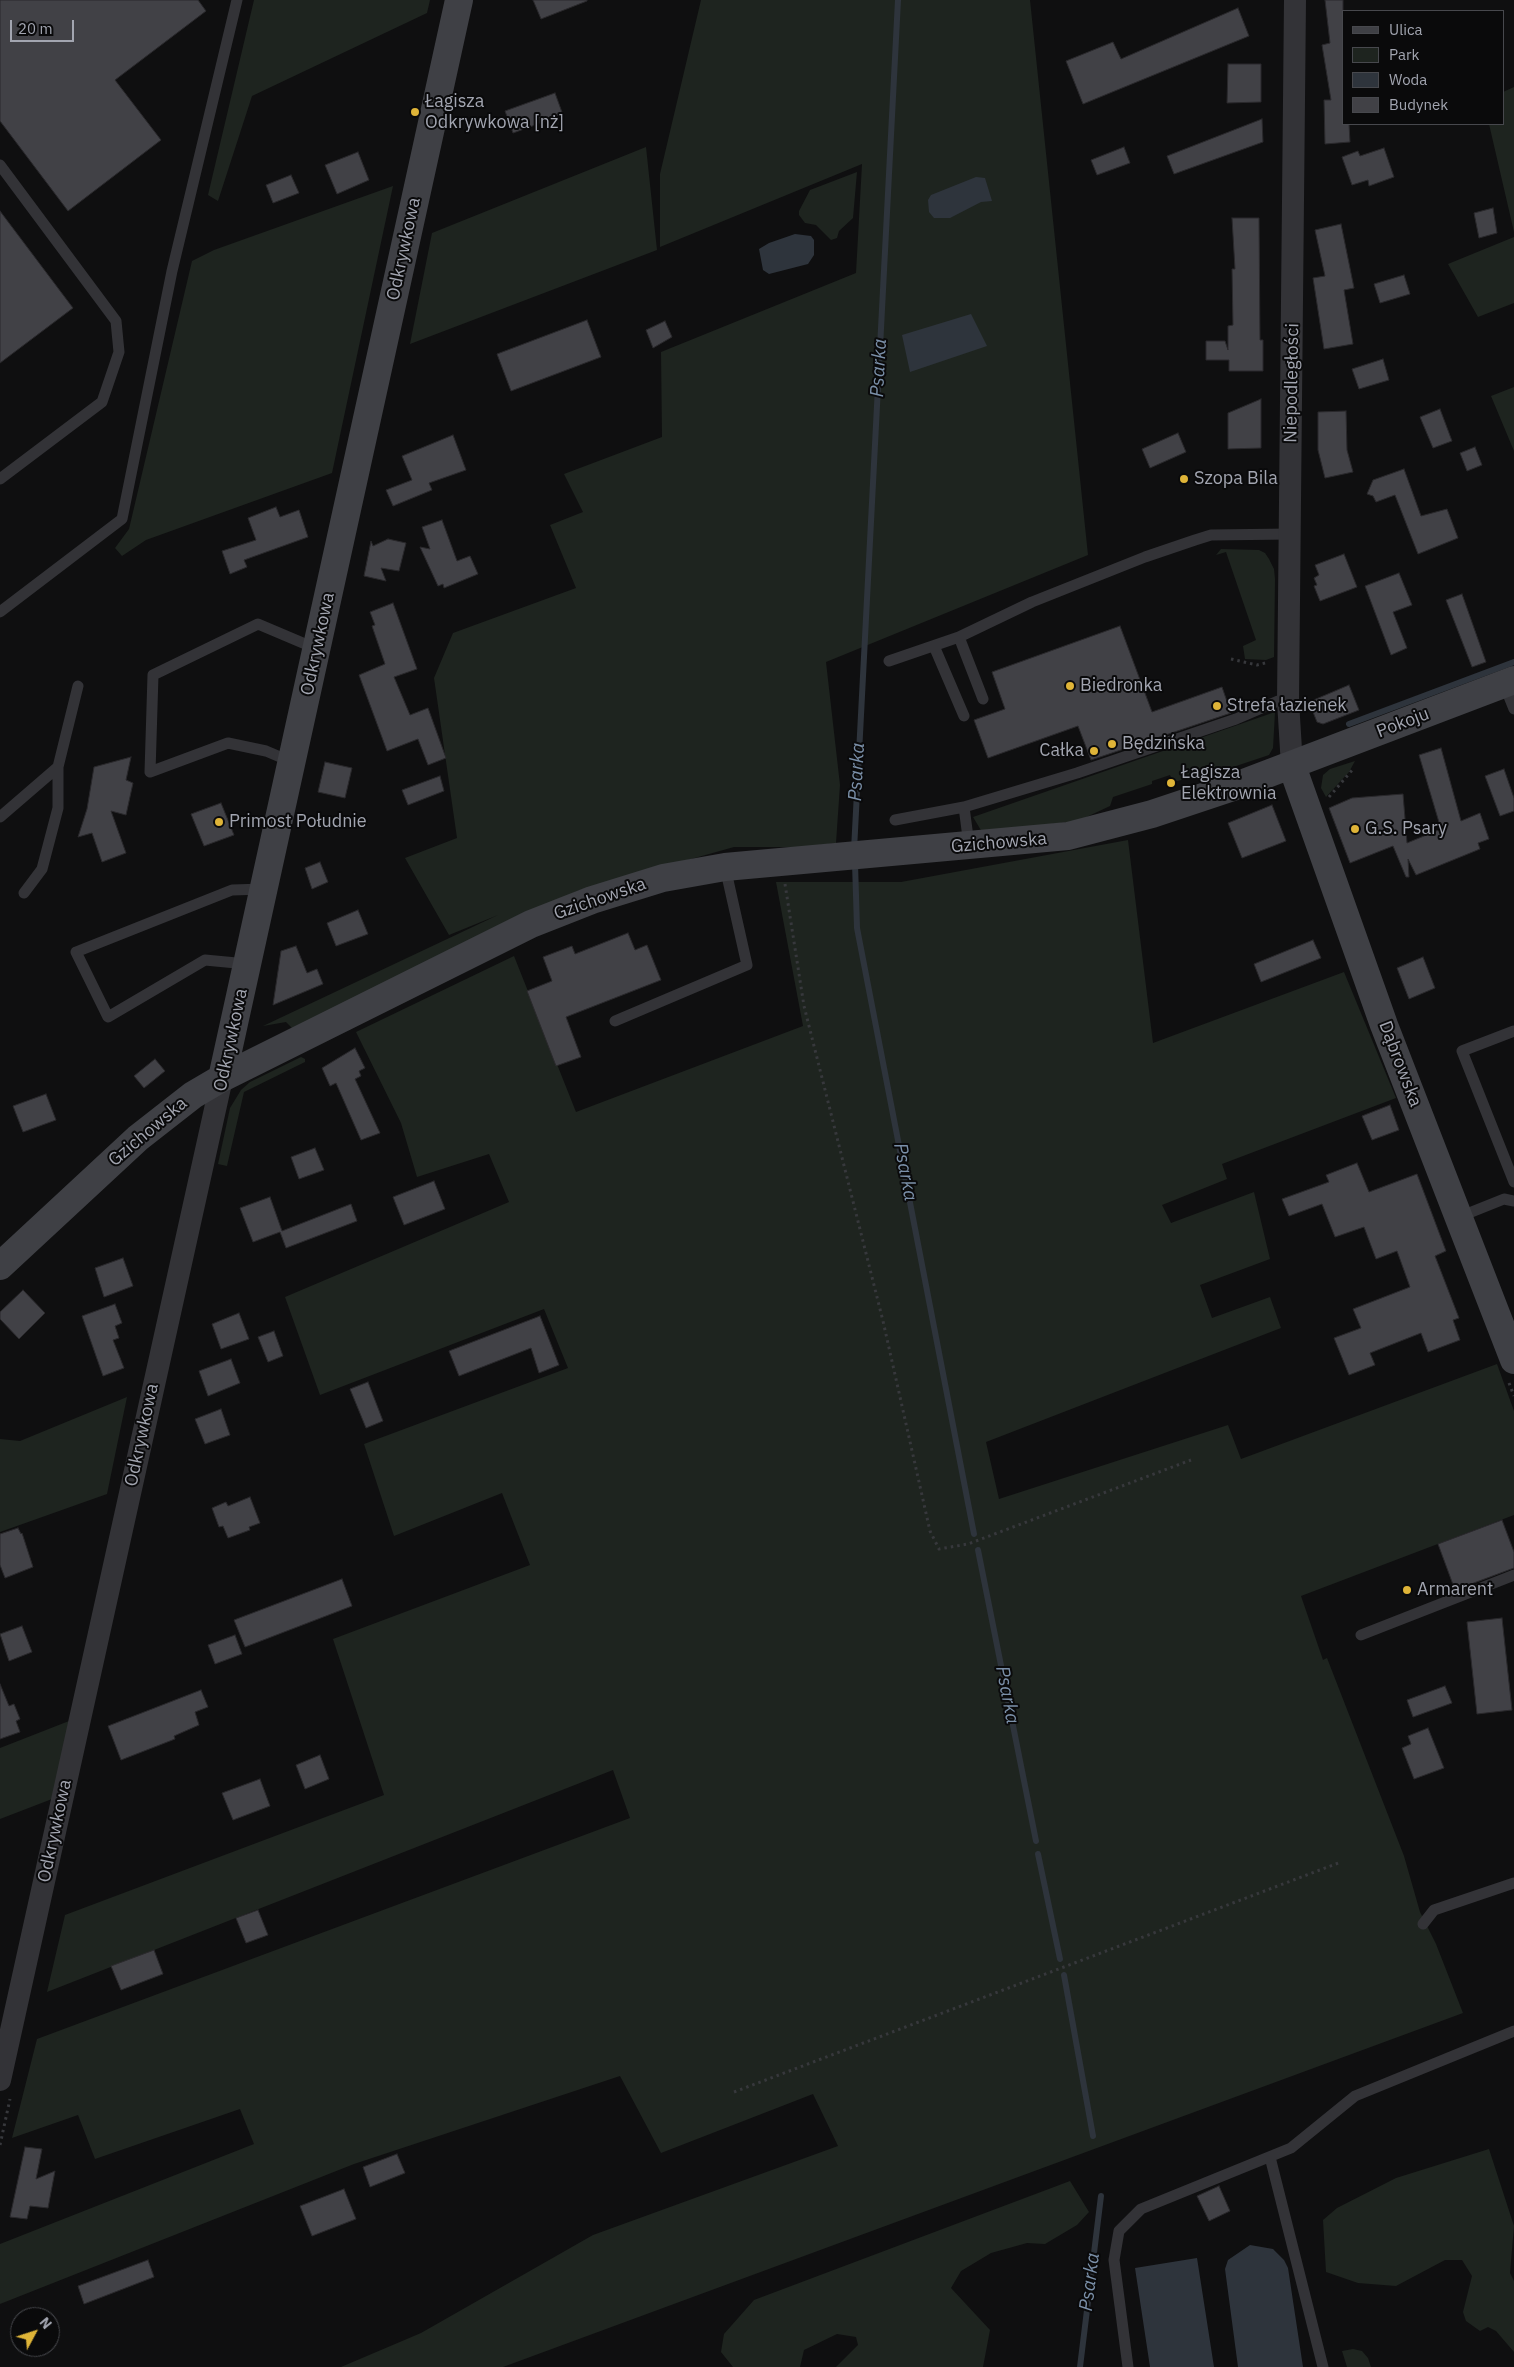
<!DOCTYPE html>
<meta charset="utf-8">
<style>
body{margin:0}
#map{position:relative;width:1514px;height:2367px;overflow:hidden;background:#0f0f10;font-family:"IBM Plex Sans",sans-serif}
canvas{display:block}
.legend{position:absolute;left:1342px;top:10px;width:162px;height:115px;box-sizing:border-box;background:#0a0a0b;border:1px solid #47484d;margin:0;padding:6px 9px;list-style:none;font-size:15px;color:#a2a5b0}
.legend li{display:flex;align-items:center;gap:10px;height:25px}
.legend b{width:25px;border:1px solid #47484d}
.north{position:absolute;left:10px;top:2307px;width:50px;height:50px;box-sizing:border-box;background:#0a0a0b;border:1px solid #47484d;border-radius:50%;rotate:50deg;font-size:14px;font-weight:700;line-height:20px;text-align:center;color:#a2a5b0}
.north::after{content:'';display:block;margin:auto;width:18px;height:22px;background:#dfb438;clip-path:polygon(50% 0,100% 100%,50% 72%,0 100%)}
.scale{position:absolute;left:10px;top:20px;width:64px;height:22px;box-sizing:border-box;border:2px solid #a2a5b0;border-top:0;padding-left:6px;font-size:15px;line-height:18px;white-space:nowrap;color:#a2a5b0;-webkit-text-stroke:4px #0a0a0b;paint-order:stroke}
</style>
<div id="map">
<canvas width="1514" height="2367"></canvas>
<ul class="legend">
<li><b style="height:6px;background:#3f4045"></b>Ulica</li>
<li><b style="height:14px;background:#1e241f"></b>Park</li>
<li><b style="height:14px;background:#2e343c"></b>Woda</li>
<li><b style="height:14px;background:#414146"></b>Budynek</li>
</ul>
<div class="north">N</div>
<div class="scale">20 m</div>
</div>
<script>
const ctx = document.querySelector('canvas').getContext('2d');
ctx.lineJoin = 'round';
function fill(path, color) { ctx.fillStyle = color; ctx.fill(path, 'evenodd'); }
const toPath = rows => new Path2D(rows.map(r => 'M' + r).join(''));
function stroke(path, color, width, dash) { ctx.strokeStyle = color; ctx.lineWidth = width; ctx.lineCap = dash ? 'butt' : 'round'; ctx.setLineDash(dash || []); ctx.stroke(path); }
function label(font, color, halo, rows, align = 'center') {
  ctx.font = font + ' "IBM Plex Sans",sans-serif'; ctx.lineWidth = 4; ctx.setLineDash([]); ctx.textBaseline = 'middle'; ctx.strokeStyle = halo; ctx.fillStyle = color; for (const [text, x, y, turn = 0] of rows) {
    ctx.save(); ctx.translate(x, y); ctx.rotate((+turn || 0) * Math.PI / 180); ctx.textAlign = isNaN(turn) ? turn : align; if (halo) ctx.strokeText(text, 0, 0); ctx.fillText(text, 0, 0); ctx.restore();
  }
}
fill(toPath([
 [254,0,430,0,427,13,252,96,218,201,208,195],
 [701,0,1030,0,1088,555,826,662,840,785,836,843,803,847,734,847,577,891,293,1029,286,1022,263,1026,498,915,449,935,405,858,457,838,434,678,453,633,576,588,550,525,583,512,564,474,662,437,661,352,856,273,862,164,660,247,660,174],
 [1514,87,1514,232,1489,124,1503,124,1503,92],
 [646,147,657,250,410,344,432,233],
 [857,172,853,218,839,231,837,238,831,240,816,225,805,223,799,215,799,211,810,190],
 [393,186,332,473,146,540,122,556,115,548,129,529,192,261,214,250],
 [1514,237,1514,303,1478,317,1448,264],
 [1514,387,1514,451,1491,396],
 [1221,549,1259,550,1265,553,1269,559,1274,569,1275,579,1274,657,1266,660,1245,659,1243,646,1256,640,1226,552,1216,555],
 [1275,712,1273,748,1269,755,1224,770,1173,782,1170,775,1152,781,1152,784,1113,797,1110,806,1078,821,982,832,973,817],
 [1355,761,1349,772,1326,797,1321,788,1323,775,1330,769],
 [1128,840,1153,1043,1344,972,1396,1098,1222,1164,1227,1179,1162,1205,1171,1223,1254,1192,1270,1259,1200,1285,1212,1318,1270,1297,1281,1328,986,1442,999,1499,1228,1425,1241,1459,1497,1364,1514,1411,1514,1515,1301,1596,1323,1660,1327,1658,1404,1856,1420,1912,1436,1944,1463,2013,503,2367,341,2367,421,2333,593,2235,838,2146,813,2094,661,2153,620,2076,354,2164,0,2304,0,2244,254,2144,240,2109,95,2159,78,2115,12,2138,37,2039,630,1818,613,1770,47,1992,65,1915,384,1795,333,1639,530,1565,502,1493,394,1536,364,1444,568,1368,544,1309,320,1395,285,1297,509,1202,489,1154,417,1177,401,1123,356,1032,514,956,576,1112,803,1026,776,882,901,882],
 [301,1057,305,1059,305,1062,244,1092,227,1166,218,1164,230,1108,241,1090,250,1082],
 [127,1397,107,1494,0,1532,0,1439,20,1441],
 [69,1721,52,1799,0,1819,0,1748],
 [1489,2149,1514,2226,1510,2273,1514,2281,1514,2352,1496,2331,1488,2327,1480,2331,1466,2321,1463,2312,1472,2276,1462,2260,1445,2260,1396,2286,1358,2283,1326,2272,1323,2220,1337,2208,1396,2178],
 [1070,2181,1089,2212,1077,2225,1045,2244,1027,2243,991,2253,961,2271,951,2288,990,2330,983,2367,836,2367,858,2345,856,2337,837,2334,804,2350,800,2367,733,2367,721,2352,724,2334,754,2300],
 [1353,2349,1362,2351,1368,2358,1371,2367,1347,2367,1342,2351]
]), '#1e241f');
fill(toPath([
 [976,177,985,178,992,201,981,202,950,218,934,218,929,212,928,200,931,195],
 [795,234,811,236,814,240,814,255,808,264,769,274,763,270,759,249,769,243],
 [971,314,987,346,910,372,902,335],
 [1250,2245,1273,2249,1284,2260,1288,2268,1303,2367,1238,2367,1225,2269,1228,2260],
 [1197,2258,1214,2367,1150,2367,1135,2268]
]), '#2e343c');
stroke(toPath([
 [1349,724,1514,662],
 [854,850,898,0],
 [855,863,857,928,974,1534],
 [978,1550,1036,1841],
 [1038,1854,1060,1959],
 [1064,1975,1093,2136],
 [1080,2367,1101,2196]
]), '#2e343c', 6);
const building = toPath([
 [0,0,198,0,206,11,115,80,161,140,68,211,0,121,0,0],
 [533,0,587,0,587,1,541,19,533,0],
 [1325,0,1343,0,1343,124,1349,124,1350,142,1325,144,1324,100,1331,100,1322,45,1330,43,1325,0],
 [1238,8,1249,36,1083,104,1066,61,1113,42,1121,59,1238,8],
 [1228,64,1261,64,1261,102,1227,103,1228,64],
 [555,93,563,115,513,133,505,111,555,93],
 [1262,119,1263,142,1174,174,1167,156,1262,119],
 [1124,147,1130,163,1097,175,1091,160,1124,147],
 [1384,148,1394,177,1369,186,1368,180,1352,185,1342,157,1358,151,1360,156,1384,148],
 [358,152,369,180,337,194,325,165,358,152],
 [291,175,299,193,273,203,266,185,291,175],
 [1493,208,1497,233,1479,238,1474,213,1493,208],
 [0,211,73,308,0,363,0,211],
 [1232,218,1259,218,1260,340,1263,340,1263,371,1229,371,1229,360,1206,360,1206,341,1225,341,1228,350,1228,326,1233,325,1232,269,1235,269,1232,218],
 [1341,224,1354,288,1344,290,1353,344,1324,349,1313,278,1325,276,1315,230,1341,224],
 [1404,275,1410,294,1380,303,1374,284,1404,275],
 [587,320,601,357,511,391,497,354,587,320],
 [665,321,672,337,653,348,646,330,665,321],
 [1383,359,1389,380,1359,389,1352,369,1383,359],
 [1261,399,1261,448,1228,449,1228,413,1261,399],
 [1440,409,1452,441,1433,448,1420,417,1440,409],
 [1346,411,1347,450,1353,472,1325,478,1318,450,1318,412,1346,411],
 [1178,433,1186,452,1150,468,1142,449,1178,433],
 [453,435,466,470,429,483,432,490,393,506,386,490,412,480,402,456,453,435],
 [1475,447,1482,465,1467,471,1460,453,1475,447],
 [1404,469,1421,516,1447,509,1458,538,1418,554,1395,495,1376,502,1373,496,1367,494,1373,480,1404,469],
 [276,507,280,517,299,510,308,537,244,560,247,567,230,574,222,551,256,540,248,518,276,507],
 [442,520,457,561,470,556,478,574,444,588,443,584,438,586,420,547,430,549,422,527,442,520],
 [388,539,406,543,399,571,381,568,386,581,364,576,371,541,373,546,388,539],
 [1344,554,1357,587,1320,601,1314,586,1317,585,1314,578,1319,575,1315,565,1344,554],
 [1399,573,1412,605,1393,612,1407,648,1391,655,1365,586,1399,573],
 [1462,594,1486,662,1472,667,1446,600,1462,594],
 [393,603,417,669,394,677,410,715,428,708,446,758,428,765,418,739,387,751,359,675,385,664,372,626,375,625,370,612,393,603],
 [1120,626,1152,712,1222,687,1231,713,1091,760,1078,726,988,758,974,720,1005,709,992,672,1120,626],
 [1349,685,1359,710,1323,724,1317,722,1309,702,1349,685],
 [1441,748,1461,821,1480,813,1489,839,1478,843,1480,849,1416,875,1408,859,1409,877,1406,877,1393,846,1350,863,1329,808,1352,798,1403,794,1407,843,1441,829,1419,755,1441,748],
 [131,757,126,780,133,783,126,815,111,811,126,853,102,862,92,833,78,837,87,809,94,767,131,757],
 [325,762,352,768,345,798,318,792,325,762],
 [1504,769,1514,798,1514,811,1500,816,1485,776,1504,769],
 [440,776,444,791,408,805,402,790,440,776],
 [221,803,234,835,204,846,191,814,221,803],
 [1272,805,1286,841,1242,858,1228,823,1272,805],
 [320,862,328,882,312,889,305,868,320,862],
 [358,910,368,934,336,946,327,923,358,910],
 [628,933,635,950,647,945,661,980,566,1017,581,1057,556,1066,527,991,552,981,543,957,572,946,575,954,628,933],
 [1313,940,1321,958,1261,982,1254,964,1313,940],
 [296,946,307,973,317,969,323,984,273,1005,281,951,296,946],
 [1423,957,1435,988,1409,999,1397,968,1423,957],
 [355,1048,365,1068,359,1071,361,1076,355,1079,380,1133,361,1140,336,1083,330,1086,322,1068,355,1048],
 [155,1059,165,1071,144,1088,134,1076,155,1059],
 [46,1094,56,1120,23,1132,13,1106,46,1094],
 [1390,1105,1399,1130,1372,1140,1362,1116,1390,1105],
 [315,1148,324,1170,299,1179,291,1157,315,1148],
 [1357,1163,1369,1192,1417,1174,1446,1251,1435,1256,1459,1318,1453,1320,1460,1340,1428,1352,1421,1333,1370,1353,1375,1365,1349,1375,1334,1338,1361,1328,1353,1309,1410,1287,1397,1251,1376,1259,1364,1227,1335,1237,1322,1204,1289,1216,1282,1199,1329,1182,1326,1175,1357,1163],
 [434,1181,445,1209,404,1225,393,1197,434,1181],
 [270,1197,282,1231,351,1204,357,1221,286,1248,280,1232,253,1242,240,1208,270,1197],
 [123,1258,133,1286,104,1297,95,1268,123,1258],
 [23,1290,45,1313,19,1339,0,1319,0,1312,23,1290],
 [115,1304,122,1323,115,1326,119,1338,113,1340,124,1368,103,1376,82,1316,115,1304],
 [239,1313,249,1339,221,1349,212,1324,239,1313],
 [540,1316,559,1365,539,1373,531,1348,459,1376,449,1351,540,1316],
 [274,1331,283,1356,268,1362,258,1337,274,1331],
 [231,1359,240,1383,208,1396,199,1371,231,1359],
 [368,1382,383,1421,366,1428,350,1389,368,1382],
 [221,1409,230,1435,205,1444,195,1419,221,1409],
 [250,1497,260,1523,249,1527,250,1530,228,1538,223,1526,219,1527,212,1508,226,1502,228,1506,250,1497],
 [1502,1520,1514,1552,1514,1568,1455,1590,1438,1544,1502,1520],
 [18,1528,21,1534,22,1533,33,1567,5,1578,0,1565,0,1534,18,1528],
 [342,1579,352,1606,245,1647,234,1620,342,1579],
 [1502,1618,1512,1710,1477,1714,1467,1622,1502,1618],
 [22,1626,32,1652,9,1661,0,1634,22,1626],
 [235,1635,242,1654,215,1664,208,1645,235,1635],
 [0,1684,9,1706,14,1704,20,1719,16,1721,20,1732,0,1739,0,1684],
 [1445,1686,1452,1703,1413,1717,1407,1700,1445,1686],
 [201,1690,208,1707,195,1712,199,1725,174,1736,175,1739,121,1760,108,1726,201,1690],
 [1428,1728,1444,1768,1414,1779,1402,1748,1411,1744,1408,1736,1428,1728],
 [320,1755,329,1779,305,1789,296,1765,320,1755],
 [260,1779,270,1806,233,1820,222,1793,260,1779],
 [258,1910,268,1935,246,1943,236,1918,258,1910],
 [154,1950,163,1974,121,1990,111,1966,154,1950],
 [25,2147,42,2149,36,2179,55,2171,48,2208,30,2206,27,2219,10,2217,25,2147],
 [397,2154,405,2173,370,2187,363,2167,397,2154],
 [1219,2186,1230,2211,1209,2221,1197,2196,1219,2186],
 [344,2189,356,2219,312,2236,300,2206,344,2189],
 [148,2260,154,2277,84,2304,78,2286,148,2260]
]);
fill(building, '#414146');
stroke(building, '#2a292c', 1);
stroke(toPath([
 [1231,659,1257,665,1269,662],
 [1329,797,1354,768],
 [785,884,804,1006,883,1321,930,1531,939,1549,968,1544,1191,1460],
 [1509,1383,1514,1396],
 [734,2092,1341,1862],
 [0,2145,10,2099]
]), '#37383c', 3, [2.5, 4]);
stroke(toPath([
 [0,165,116,321,119,352,102,402,0,479],
 [0,612,122,519,172,271,237,0],
 [934,646,964,716],
 [889,661,959,637],
 [1504,684,1514,709],
 [983,699,959,637,1032,602,1145,557,1195,540,1211,535,1290,534],
 [292,762,266,751,228,743,150,772,153,675,258,624,317,649],
 [0,817,58,767,78,686],
 [895,820,964,807],
 [969,845,964,807,1077,773,1236,719,1278,701,1288,701],
 [24,893,42,869,58,808,58,767],
 [247,964,205,960,108,1017,76,952,232,890,264,889],
 [615,1021,747,965,725,867],
 [1514,1031,1462,1051,1514,1182],
 [1459,1217,1504,1199,1514,1201],
 [1361,1635,1514,1575],
 [1423,1924,1434,1910,1514,1883],
 [1270,2157,1323,2367],
 [1128,2367,1114,2260,1119,2231,1141,2209,1291,2148,1355,2096,1514,2031]
]), '#333337', 11);
stroke(toPath([
 [1292,766,1288,701,1295,0],
 [0,2080,222,1078]
]), '#333337', 22);
stroke(toPath([
 [1292,766,1384,1025,1514,1360],
 [222,1078,459,0],
 [0,1266,138,1138,193,1095,222,1078,531,924,592,900,663,878,725,867,1068,836,1152,814,1233,787,1514,680]
]), '#3f4045', 28);
for (const [x, y, r, color] of [
 [415,112,5,"#dfb438"],
 [1184,479,5,"#dfb438"],
 [1070,686,5,"#dfb438"],
 [1217,706,5,"#dfb438"],
 [1112,744,5,"#dfb438"],
 [1094,751,5,"#dfb438"],
 [1171,783,5,"#dfb438"],
 [219,822,5,"#dfb438"],
 [1355,829,5,"#dfb438"],
 [1407,1590,5,"#dfb438"]
]) { const dot = new Path2D(); dot.arc(x, y, r, 0, 2 * Math.PI); ctx.fillStyle = color; ctx.fill(dot); stroke(dot, '#0a0a0b', 2); }
label('18px', '#a2a5b0', '#0a0a0b', [
 ["Łagisza",425,102],
 ["Odkrywkowa [nż]",425,123],
 ["Szopa Bila",1194,479],
 ["Biedronka",1080,686],
 ["Strefa łazienek",1227,706],
 ["Będzińska",1122,744],
 ["Całka",1084,751,"right"],
 ["Łagisza",1181,773],
 ["Elektrownia",1181,794],
 ["Primost Południe",229,822],
 ["G.S. Psary",1365,829],
 ["Armarent",1417,1590]
], 'left');
label('18px', '#a2a5b0', '#0a0a0b', [
 ["Odkrywkowa",404,249,-78],
 ["Niepodległości",1292,383,-89],
 ["Odkrywkowa",318,644,-78],
 ["Pokoju",1403,723,-21],
 ["Gzichowska",999,843,-5],
 ["Gzichowska",600,899,-19],
 ["Odkrywkowa",231,1040,-78],
 ["Dąbrowska",1400,1064,69],
 ["Gzichowska",148,1132,-40],
 ["Odkrywkowa",142,1435,-78],
 ["Odkrywkowa",55,1831,-78]
]);
label('italic 19px', '#7b90a9', '#0a0a0b', [
 ["Psarka",879,368,-87],
 ["Psarka",857,772,-87],
 ["Psarka",905,1172,79],
 ["Psarka",1007,1695,79],
 ["Psarka",1090,2282,-83]
]);
</script>
